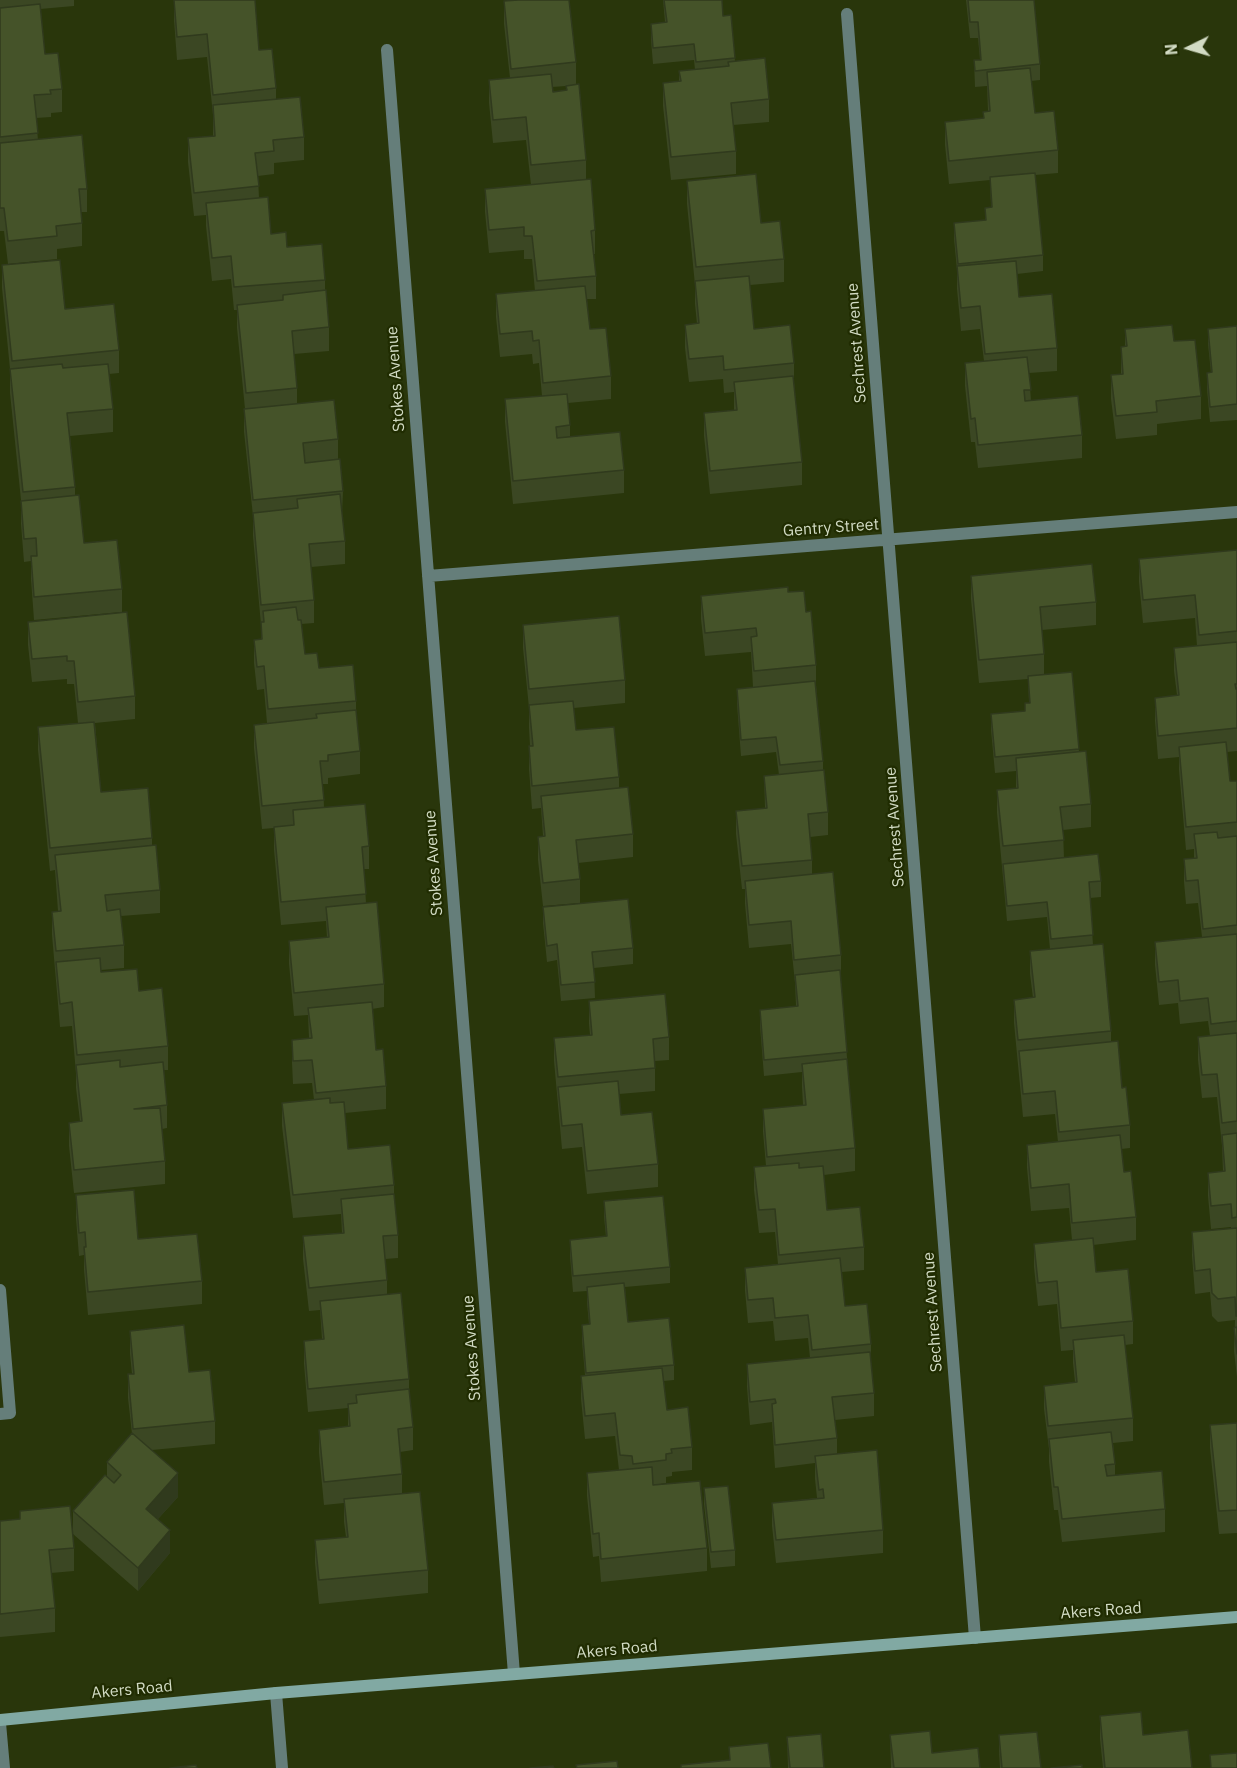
<!DOCTYPE html>
<style>
body{margin:0}
#map{position:relative;width:1237px;height:1768px;overflow:hidden;background:#29360b;font-family:"IBM Plex Sans",sans-serif}
canvas{display:block}
.north{position:absolute;left:1159px;top:18px;width:60px;height:60px;-webkit-text-stroke:4px #202c01;paint-order:stroke;rotate:265deg;font-size:16px;font-weight:700;line-height:24px;text-align:center;color:#d2dbc4}
.north::after{content:'';display:block;margin:auto;width:21px;height:27px;background:#d2dbc4;clip-path:polygon(50% 0,100% 100%,50% 72%,0 100%)}
</style>
<div id="map">
<canvas width="1237" height="1768"></canvas>
<div class="north">N</div>
</div>
<script>
const c = document.querySelector('canvas').getContext('2d');
c.lineJoin = 'round';
function poly(rows) {
  const path = new Path2D();
  for (const r of rows) {
    path.moveTo(r[0], r[1]);
    for (let i = 2; i < r.length; i += 2) path.lineTo(r[i], r[i + 1]);
  }
  return path;
}
function stroke(path, color, width, dash) {
  c.strokeStyle = color;
  c.lineWidth = width;
  c.lineCap = dash ? 'butt' : 'round';
  c.setLineDash(dash || []);
  c.stroke(path);
}
function paint(path, color) {
  c.fillStyle = color;
  c.fill(path, 'evenodd');
}
function label(font, color, halo, rows, align = 'center') {
  c.font = font + ' "IBM Plex Sans",sans-serif';
  c.lineWidth = 4.5;
  c.setLineDash([]);
  c.textBaseline = 'middle';
  c.strokeStyle = halo;
  c.fillStyle = color;
  for (const [text, x, y, turn = 0] of rows) {
    c.save();
    c.translate(x, y);
    c.rotate((+turn || 0) * Math.PI / 180);
    c.textAlign = isNaN(turn) ? turn : align;
    if (halo) c.strokeText(text, 0, 0);
    c.fillText(text, 0, 0);
    c.restore();
  }
}
stroke(poly([
 [0,1723,4,1768]
]), '#657e7a', 12);
stroke(poly([
 [847,14,975,1638],
 [387,50,514,1674],
 [428,576,1237,512],
 [0,1290,10,1413,0,1414],
 [276,1693,282,1768]
]), '#657e7a', 12);
stroke(poly([
 [0,1720,276,1693,1237,1617]
]), '#81a9a3', 12);
paint(poly([
 [0,0,74,0,74,6,40,9,45,54,62,89,62,112,51,113,51,117,36,118,38,140,87,189,87,212,81,212,82,223,82,246,57,249,57,259,8,264,4,231,0,231],
 [174,0,259,50,276,88,276,99,304,137,304,160,274,163,274,174,258,176,259,198,271,234,325,280,325,291,329,327,329,351,294,354,297,388,297,404,338,439,338,460,343,491,342,514,345,541,345,564,311,567,314,600,314,623,301,624,305,654,319,668,356,701,356,714,360,751,360,774,328,778,328,784,323,784,324,807,369,846,369,869,364,869,366,903,384,984,384,1007,372,1009,376,1050,386,1086,386,1109,345,1113,348,1149,394,1185,394,1198,398,1235,398,1258,385,1259,387,1280,387,1295,409,1379,409,1389,413,1427,413,1450,400,1452,402,1474,402,1493,428,1570,428,1593,319,1604,315,1563,315,1540,346,1537,344,1522,344,1503,324,1505,319,1453,319,1430,348,1427,348,1408,308,1412,304,1364,304,1341,322,1339,320,1310,309,1311,303,1259,303,1236,342,1233,341,1214,293,1218,282,1126,282,1103,314,1100,312,1083,293,1084,292,1063,292,1040,309,1038,308,1015,294,1016,289,964,289,941,327,938,326,921,281,925,274,850,274,828,262,829,254,748,254,725,267,723,264,689,257,690,254,663,254,640,261,640,261,625,253,536,253,516,244,432,244,409,245,409,237,328,237,310,234,310,231,279,212,281,206,226,206,215,194,216,188,162,188,138,213,136,213,115,207,57,177,60,174,20],
 [663,0,722,0,723,16,731,15,735,61,769,99,769,122,733,125,736,151,736,174,671,180,663,106,663,83,679,81,679,71,695,70,694,60,653,64,651,40,651,24,665,22],
 [966,0,1034,0,1040,64,1040,80,1031,81,1035,113,1058,150,1058,173,1035,175,1043,255,1043,271,1017,274,1019,297,1057,348,1057,371,1029,373,1031,401,1082,435,1082,458,978,468,975,442,971,442,965,386,965,363,984,361,980,329,961,331,957,289,957,270,954,239,954,223,985,220,985,208,991,207,990,180,949,184,945,145,945,122,983,118,983,112,988,111,987,86,975,87,974,60,980,60,978,38,970,38],
 [504,1,576,62,576,85,586,160,586,179,595,230,595,254,594,254,596,276,596,299,587,299,590,329,611,376,611,399,568,403,570,425,570,437,624,470,624,493,513,504,505,422,505,399,542,396,539,363,533,364,532,354,500,357,496,317,496,294,535,291,532,259,524,259,524,250,489,253,485,212,485,189,531,185,526,140,493,143,489,103,489,80,510,78,504,24],
 [566,86,566,90,553,92,552,87],
 [687,181,761,223,784,259,784,282,750,285,754,329,794,363,794,382,802,462,802,485,710,494,704,436,704,413,734,410,734,392,724,393,723,379,689,382,685,348,685,325,697,324,695,304,695,285,687,204],
 [2,265,65,309,119,350,119,373,109,374,113,409,113,432,70,436,75,487,75,495,84,543,122,589,122,612,34,620,31,579,31,561,24,562,21,524,21,500,10,393,10,369,2,288],
 [1237,326,1237,420,1210,422,1207,389,1207,373,1211,373,1208,344,1208,329],
 [1125,329,1174,341,1201,396,1201,419,1157,424,1157,435,1116,439,1111,399,1111,375,1121,375,1121,347,1125,346],
 [1237,550,1237,751,1227,752,1230,781,1237,781,1237,1377,1234,1351,1235,1320,1218,1322,1212,1316,1210,1292,1195,1294,1192,1256,1192,1232,1231,1229,1231,1227,1211,1229,1208,1196,1208,1173,1223,1172,1222,1146,1217,1097,1202,1098,1198,1060,1198,1037,1210,1036,1208,1021,1180,1024,1178,1003,1159,1005,1155,965,1155,942,1202,937,1198,903,1186,904,1184,882,1184,859,1194,858,1194,849,1186,850,1179,770,1179,757,1158,759,1155,721,1155,698,1177,695,1174,671,1174,648,1197,646,1195,618,1143,623,1139,582,1139,559],
 [971,576,1096,602,1096,625,1042,630,1044,654,1044,675,1072,672,1079,752,1091,804,1091,827,1063,830,1064,858,1101,881,1101,897,1090,898,1093,945,1111,1031,1111,1042,1122,1088,1130,1125,1130,1148,1121,1149,1124,1172,1136,1217,1136,1240,1093,1245,1096,1272,1133,1321,1133,1344,1125,1345,1133,1418,1133,1441,1113,1443,1115,1464,1115,1475,1165,1509,1165,1532,1062,1542,1058,1510,1054,1510,1049,1462,1049,1449,1044,1409,1044,1386,1075,1382,1073,1363,1073,1350,1061,1351,1057,1304,1038,1306,1034,1267,1034,1244,1072,1240,1069,1208,1031,1211,1027,1168,1027,1145,1058,1142,1055,1114,1023,1117,1014,1023,1014,1000,1033,998,1030,974,1030,951,1050,949,1047,917,1007,921,997,813,997,790,1016,788,1016,771,995,773,991,730,991,714,1025,711,1025,703,1029,703,1028,679,979,683,971,599],
 [788,592,806,612,816,665,816,685,823,761,823,770,828,812,828,835,810,837,812,860,812,874,841,955,841,978,840,978,855,1148,855,1171,824,1175,827,1210,864,1247,864,1270,842,1272,845,1306,871,1344,871,1362,874,1393,874,1416,835,1420,837,1438,837,1454,883,1530,883,1553,776,1563,772,1526,772,1503,817,1498,815,1479,815,1463,775,1468,772,1422,750,1425,747,1387,747,1364,810,1358,808,1338,775,1341,773,1321,748,1323,745,1291,745,1268,778,1264,775,1232,759,1233,754,1190,754,1167,766,1166,763,1132,763,1109,803,1105,802,1087,802,1072,764,1076,760,1026,760,1010,796,1006,795,983,791,944,749,948,745,904,745,889,742,889,736,834,736,811,765,808,764,776,779,775,776,752,741,756,737,704,737,689,753,687,751,652,705,656,701,619,701,596],
 [28,622,135,696,135,719,95,723,101,792,152,838,152,846,160,890,160,913,121,916,124,945,124,968,101,970,101,972,139,991,168,1046,168,1070,163,1070,167,1105,167,1128,162,1129,165,1161,165,1184,74,1193,69,1146,69,1123,80,1121,76,1088,76,1074,72,1026,60,1027,52,935,52,912,58,911,55,870,50,871,38,750,38,727,78,723,74,684,67,684,67,679,32,682,28,645],
 [523,625,625,680,625,703,574,708,576,730,619,777,619,788,633,834,633,857,578,863,580,879,580,903,543,906,538,860,538,837,543,836,541,808,532,809,529,769,529,746,530,746,529,728,529,708,523,648],
 [543,907,633,948,633,964,594,968,595,998,561,1001,557,960,547,962,543,923],
 [589,1001,669,1037,669,1060,655,1061,655,1091,619,1094,621,1115,658,1164,658,1187,587,1194,582,1147,562,1149,554,1061,554,1038,590,1035,589,1024],
 [76,1195,138,1239,202,1281,202,1304,88,1315,84,1270,84,1255,79,1256,76,1218],
 [604,1201,670,1267,670,1283,625,1287,628,1322,674,1365,674,1380,664,1381,667,1410,692,1447,692,1470,672,1472,672,1476,666,1477,666,1483,653,1485,707,1548,707,1571,601,1582,599,1556,593,1557,587,1496,587,1473,619,1470,615,1436,585,1439,581,1399,581,1376,585,1375,582,1341,582,1325,589,1324,587,1303,587,1291,573,1292,570,1256,570,1240,606,1237,604,1217],
 [130,1331,189,1372,215,1421,215,1444,152,1450,178,1497,158,1519,170,1553,138,1591,73,1534,73,1511,107,1477,107,1462,132,1434,128,1398,128,1374,132,1374,130,1354],
 [1237,1423,1237,1533,1219,1534,1210,1448,1210,1425],
 [704,1488,735,1550,735,1566,711,1568,704,1504],
 [20,1511,74,1548,74,1571,51,1573,55,1608,55,1632,0,1637,0,1521,20,1519],
 [1100,1716,1192,1768,1103,1768,1100,1739],
 [890,1735,932,1753,980,1768,891,1768],
 [999,1735,1041,1768,1000,1768,999,1751],
 [787,1737,824,1768,788,1768]
]), '#3b4723');
paint(poly([
 [178,1473,178,1497,146,1532,146,1509],
 [170,1530,170,1553,138,1591,138,1568]
]), '#303a1d');
const building = poly([
 [174,0,255,0,259,50,272,49,276,88,213,95,207,34,177,37,174,0],
 [518,0,569,0,576,62,511,69,504,1,518,0],
 [664,0,722,0,723,16,731,15,735,58,696,62,694,44,653,48,651,24,667,22,664,0],
 [968,0,1034,0,1040,64,975,71,974,60,981,60,978,22,970,22,968,0],
 [40,4,45,54,58,53,62,89,50,90,51,94,34,95,38,133,0,137,0,8,40,4],
 [765,58,769,99,731,103,736,151,671,157,663,83,681,81,679,71,729,66,728,62,765,58],
 [1030,68,1035,113,1054,111,1058,150,949,161,945,122,984,118,983,112,990,111,987,72,1030,68],
 [551,74,553,92,567,90,566,86,579,84,586,160,531,165,526,117,493,120,489,80,551,74],
 [300,97,304,137,273,140,274,151,255,153,259,186,194,193,188,138,215,136,213,105,300,97],
 [82,135,87,189,79,189,82,223,56,226,57,236,8,241,4,208,0,208,0,143,82,135],
 [1035,173,1043,255,958,264,954,223,986,220,985,208,992,207,990,177,1035,173],
 [756,174,761,223,780,221,784,259,696,267,687,181,756,174],
 [591,179,595,230,591,231,596,276,537,281,532,236,524,236,524,227,489,230,485,189,591,179],
 [268,197,271,234,286,232,287,247,322,244,325,280,234,287,231,256,212,258,206,203,268,197],
 [60,260,65,309,114,304,119,350,12,361,2,265,60,260],
 [1016,261,1019,297,1052,294,1057,348,985,354,980,306,961,308,957,266,1016,261],
 [749,276,754,329,790,325,794,363,724,370,723,356,689,359,685,325,699,323,695,281,749,276],
 [585,286,590,329,606,328,611,376,543,383,539,340,533,341,532,331,500,334,496,294,585,286],
 [326,290,329,327,292,331,297,388,246,393,237,305,283,300,283,295,326,290],
 [1172,325,1174,341,1195,340,1201,396,1156,401,1157,412,1116,416,1111,375,1123,374,1121,347,1127,346,1125,329,1172,325],
 [1237,326,1237,404,1210,407,1207,373,1212,372,1208,329,1237,326],
 [1027,357,1031,390,1024,390,1025,401,1078,396,1082,435,978,445,975,418,971,419,965,363,1027,357],
 [62,364,63,368,108,364,113,409,67,413,75,487,23,492,10,369,62,364],
 [793,376,802,462,710,471,704,413,737,410,734,382,793,376],
 [567,394,570,425,556,427,557,438,620,432,624,470,513,481,505,399,567,394],
 [334,400,338,439,303,443,305,463,340,459,343,491,253,500,244,409,334,400],
 [340,494,345,541,309,544,314,600,261,605,253,513,298,508,297,499,340,494],
 [79,495,84,543,117,540,122,589,34,597,31,556,37,556,36,538,24,539,21,501,79,495],
 [1237,550,1237,631,1199,635,1195,595,1143,600,1139,559,1237,550],
 [1092,564,1096,602,1040,607,1044,654,979,660,971,576,1092,564],
 [788,587,788,592,804,591,806,612,811,611,816,665,754,671,751,637,757,636,756,628,705,633,701,596,788,587],
 [296,607,298,620,301,620,305,654,317,653,319,668,353,665,356,701,268,709,264,666,257,667,254,640,262,639,261,622,264,622,263,611,296,607],
 [127,612,135,696,78,702,74,661,67,661,67,656,32,659,28,622,127,612],
 [619,616,625,680,529,689,523,625,619,616],
 [1237,642,1237,684,1235,684,1236,689,1237,688,1237,728,1158,736,1155,698,1179,695,1174,648,1237,642],
 [1072,672,1079,749,995,757,991,714,1025,711,1025,703,1030,703,1028,676,1072,672],
 [815,681,823,761,780,765,776,737,741,740,737,689,815,681],
 [573,701,576,730,614,727,619,777,532,786,529,746,533,746,529,705,573,701],
 [356,710,360,751,328,755,328,761,320,761,324,800,262,806,254,725,317,718,316,714,356,710],
 [94,722,101,792,148,788,152,838,50,848,38,727,94,722],
 [1226,742,1230,781,1237,781,1237,822,1186,827,1179,747,1226,742],
 [1086,751,1091,804,1060,807,1064,840,1003,846,997,790,1018,788,1016,758,1086,751],
 [824,770,828,812,808,814,812,860,742,866,736,811,767,808,764,776,824,770],
 [628,787,633,834,576,840,580,879,543,883,538,837,545,836,541,796,628,787],
 [365,804,369,846,362,847,366,894,281,902,274,827,294,825,293,810,365,804],
 [1217,832,1218,838,1237,836,1237,925,1203,929,1198,880,1186,881,1184,859,1197,858,1194,834,1217,832],
 [156,845,160,890,105,895,107,911,120,909,124,945,56,951,52,912,61,911,55,855,156,845],
 [1098,854,1101,881,1089,882,1093,935,1051,939,1047,902,1007,906,1003,864,1098,854],
 [833,872,841,955,794,960,791,921,749,925,745,881,833,872],
 [628,899,633,948,592,952,595,982,561,985,557,944,547,946,543,907,628,899],
 [377,902,384,984,294,993,289,941,329,937,326,907,377,902],
 [1237,934,1237,1021,1211,1024,1208,998,1180,1001,1178,980,1159,982,1155,942,1237,934],
 [1103,944,1111,1031,1018,1040,1014,1000,1035,997,1030,951,1103,944],
 [100,958,101,972,137,969,139,991,162,988,168,1046,77,1055,72,1002,60,1004,56,962,100,958],
 [840,970,847,1052,764,1060,760,1010,798,1006,795,975,840,970],
 [665,994,669,1037,653,1039,655,1068,558,1077,554,1038,592,1035,589,1001,665,994],
 [372,1002,376,1050,383,1049,386,1086,316,1093,312,1060,293,1061,292,1040,312,1038,308,1008,372,1002],
 [1237,1033,1237,1121,1222,1123,1217,1074,1202,1075,1198,1037,1237,1033],
 [1118,1041,1122,1088,1126,1087,1130,1125,1059,1132,1055,1091,1023,1094,1019,1051,1118,1041],
 [847,1059,855,1148,767,1157,763,1109,806,1105,802,1064,847,1059],
 [120,1060,120,1067,163,1062,167,1105,134,1109,160,1108,165,1161,74,1170,69,1123,82,1121,76,1065,120,1060],
 [618,1081,621,1115,652,1112,658,1164,587,1171,582,1124,562,1126,558,1087,618,1081],
 [330,1098,330,1103,344,1102,348,1149,390,1145,394,1185,293,1195,282,1103,330,1098],
 [1237,1133,1237,1217,1232,1218,1231,1204,1211,1206,1208,1173,1225,1171,1222,1135,1237,1133],
 [1120,1135,1124,1172,1131,1171,1136,1217,1072,1223,1069,1184,1031,1188,1027,1145,1120,1135],
 [799,1163,799,1168,823,1166,827,1210,860,1207,864,1247,779,1255,775,1209,759,1210,754,1167,799,1163],
 [134,1190,138,1239,197,1234,202,1281,88,1292,84,1247,86,1247,85,1232,79,1233,76,1195,134,1190],
 [394,1194,398,1235,383,1236,387,1280,309,1288,303,1236,344,1233,341,1199,394,1194],
 [663,1196,670,1267,573,1276,570,1240,607,1236,604,1201,663,1196],
 [1237,1228,1237,1316,1236,1316,1235,1297,1218,1299,1212,1293,1210,1269,1195,1271,1192,1232,1237,1228],
 [1093,1238,1096,1272,1128,1269,1133,1321,1061,1328,1057,1281,1038,1283,1034,1244,1093,1238],
 [840,1258,845,1306,867,1304,871,1344,812,1350,808,1315,775,1318,773,1298,748,1300,745,1268,840,1258],
 [624,1283,628,1322,669,1318,674,1365,586,1373,582,1325,590,1324,587,1287,624,1283],
 [401,1293,409,1379,308,1389,304,1341,324,1339,320,1301,401,1293],
 [184,1325,189,1372,210,1370,215,1421,133,1429,128,1374,134,1374,130,1331,184,1325],
 [1237,1327,1237,1354,1234,1328,1237,1327],
 [1124,1335,1133,1418,1048,1426,1044,1386,1077,1382,1073,1340,1124,1335],
 [870,1352,874,1393,832,1397,837,1438,775,1445,772,1404,776,1403,775,1399,750,1402,747,1364,870,1352],
 [662,1368,667,1410,688,1407,692,1447,671,1449,672,1453,666,1454,666,1460,633,1464,632,1456,620,1455,615,1413,585,1416,581,1376,662,1368],
 [409,1389,413,1427,398,1429,402,1474,324,1482,319,1430,350,1426,348,1404,357,1403,356,1395,409,1389],
 [1237,1423,1237,1510,1219,1511,1210,1425,1237,1423],
 [1111,1432,1115,1464,1105,1465,1107,1476,1162,1471,1165,1509,1062,1519,1058,1487,1054,1487,1049,1439,1111,1432],
 [132,1433,178,1473,146,1509,170,1530,138,1568,73,1511,105,1475,114,1483,121,1475,107,1462,132,1433],
 [877,1450,883,1530,776,1540,772,1503,824,1498,823,1489,819,1490,815,1456,877,1450],
 [652,1467,653,1485,700,1481,707,1548,601,1559,599,1533,593,1534,587,1473,652,1467],
 [728,1486,735,1550,711,1552,704,1488,728,1486],
 [420,1492,428,1570,319,1580,315,1540,348,1537,344,1499,420,1492],
 [70,1506,74,1548,49,1550,55,1608,0,1614,0,1521,20,1519,20,1511,70,1506],
 [1141,1712,1143,1735,1188,1730,1192,1768,1105,1768,1100,1716,1141,1712],
 [930,1731,932,1753,978,1748,980,1768,894,1768,890,1735,930,1731],
 [1037,1732,1041,1768,1002,1768,999,1735,1037,1732],
 [821,1734,824,1768,790,1768,787,1737,821,1734],
 [768,1743,771,1768,681,1768,681,1765,730,1760,729,1747,768,1743],
 [1237,1753,1237,1768,1211,1768,1210,1755,1237,1753],
 [617,1761,618,1768,577,1768,576,1765,617,1761],
 [196,1765,197,1768,170,1768,196,1765],
 [1082,1765,1082,1768,1051,1768,1082,1765],
 [553,1766,554,1768,530,1768,553,1766]
]);
paint(building, '#455329');
stroke(building, '#303a1d', 1.5);
label('16px', '#d2dbc4', '#202c01', [
 ["Sechrest Avenue",857,343,-94],
 ["Stokes Avenue",396,379,-94],
 ["Gentry Street",831,528,-4],
 ["Sechrest Avenue",895,827,-94],
 ["Stokes Avenue",434,863,-94],
 ["Sechrest Avenue",933,1312,-94],
 ["Stokes Avenue",472,1348,-94],
 ["Akers Road",1101,1611,-4],
 ["Akers Road",617,1650,-5],
 ["Akers Road",132,1690,-5]
]);
</script>
